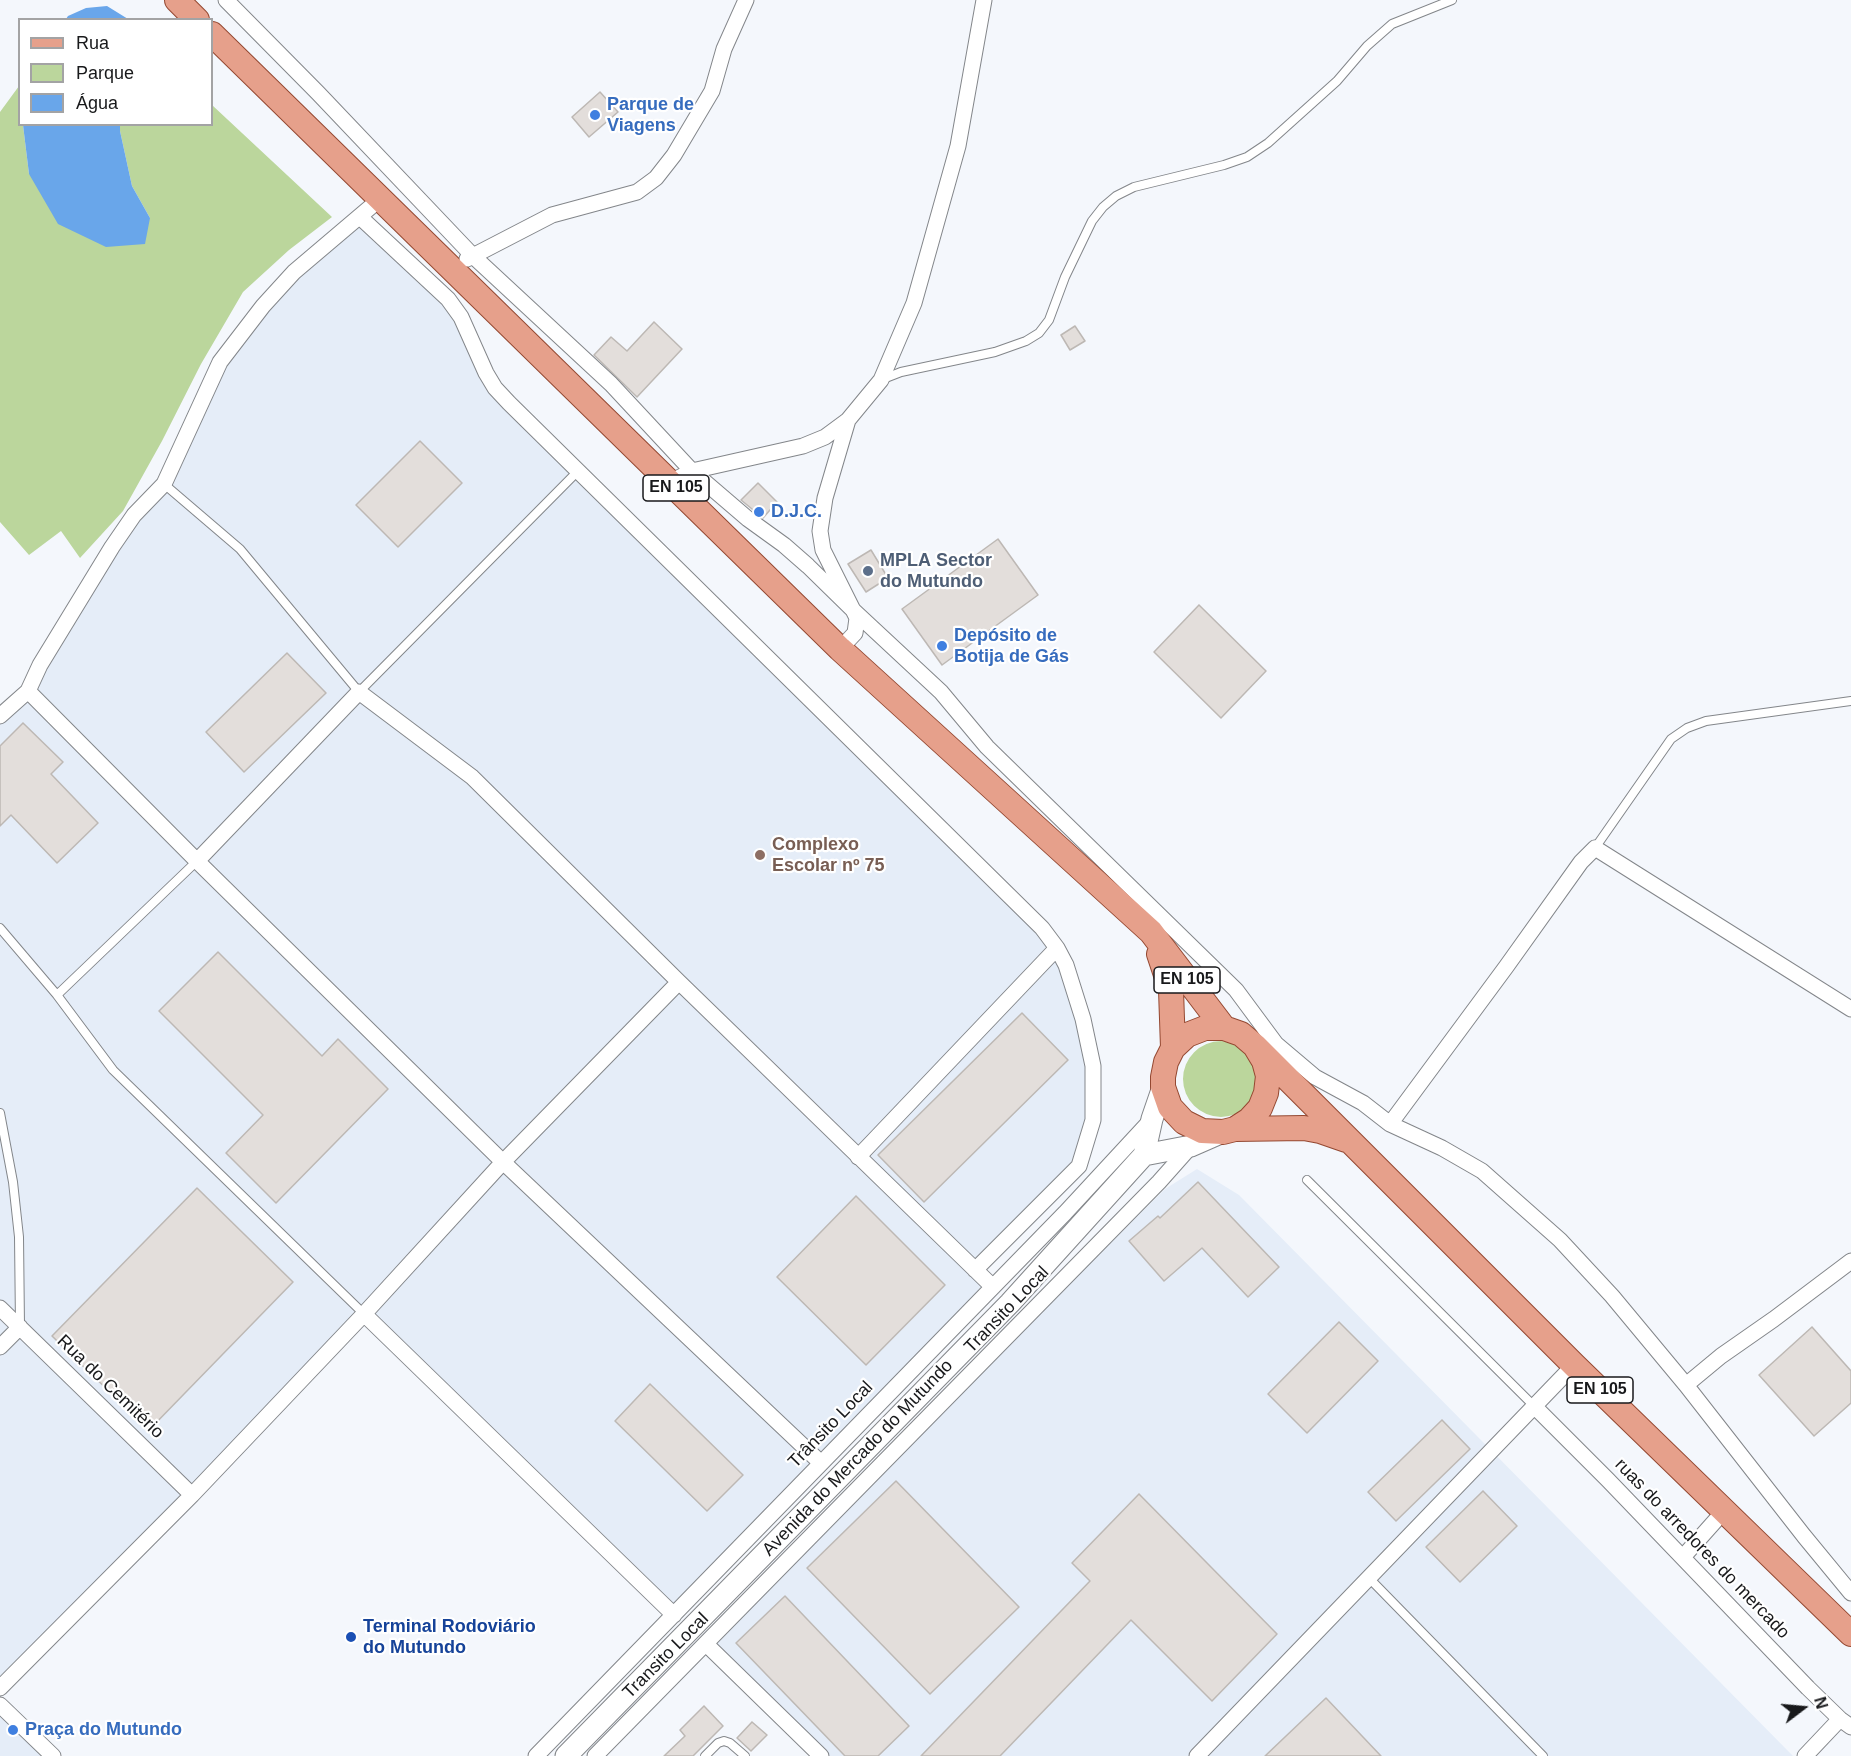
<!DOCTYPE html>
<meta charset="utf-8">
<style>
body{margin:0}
#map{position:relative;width:1851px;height:1756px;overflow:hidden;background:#f4f7fc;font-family:Helvetica,sans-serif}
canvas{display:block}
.legend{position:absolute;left:18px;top:18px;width:195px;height:108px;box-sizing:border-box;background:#fff;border:2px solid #a3a3a4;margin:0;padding:8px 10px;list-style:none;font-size:18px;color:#18191b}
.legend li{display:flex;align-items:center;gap:12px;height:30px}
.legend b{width:30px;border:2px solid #a3a3a4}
.north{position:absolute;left:1773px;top:1678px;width:60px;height:60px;-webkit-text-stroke:4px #fff;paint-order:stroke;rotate:74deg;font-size:16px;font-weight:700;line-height:24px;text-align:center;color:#18191b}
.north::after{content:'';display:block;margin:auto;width:21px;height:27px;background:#18191b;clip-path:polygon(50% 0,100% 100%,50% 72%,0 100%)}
</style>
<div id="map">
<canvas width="1851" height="1756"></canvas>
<ul class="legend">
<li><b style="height:8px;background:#e6a08b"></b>Rua</li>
<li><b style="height:16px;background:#bbd69c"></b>Parque</li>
<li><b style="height:16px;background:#69a6ea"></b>Água</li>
</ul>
<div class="north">N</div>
</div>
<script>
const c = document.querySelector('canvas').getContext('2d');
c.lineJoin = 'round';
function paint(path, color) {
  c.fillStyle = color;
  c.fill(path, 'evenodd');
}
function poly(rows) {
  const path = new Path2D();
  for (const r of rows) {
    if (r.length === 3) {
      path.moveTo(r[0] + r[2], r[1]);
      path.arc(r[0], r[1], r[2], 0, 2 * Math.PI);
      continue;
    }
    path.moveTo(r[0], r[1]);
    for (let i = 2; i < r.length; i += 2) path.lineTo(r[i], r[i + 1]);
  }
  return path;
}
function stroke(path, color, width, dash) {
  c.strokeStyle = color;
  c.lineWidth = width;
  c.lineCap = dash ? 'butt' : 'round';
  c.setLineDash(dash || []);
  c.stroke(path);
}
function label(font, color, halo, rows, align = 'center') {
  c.font = font + ' Helvetica,sans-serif';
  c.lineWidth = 4.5;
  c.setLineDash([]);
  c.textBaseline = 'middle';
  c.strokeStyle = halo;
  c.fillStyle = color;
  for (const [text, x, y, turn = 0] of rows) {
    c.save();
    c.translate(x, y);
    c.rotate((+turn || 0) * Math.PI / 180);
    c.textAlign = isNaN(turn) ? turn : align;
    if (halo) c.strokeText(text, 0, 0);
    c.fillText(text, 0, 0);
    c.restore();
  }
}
paint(poly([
 [360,217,448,299,486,373,1057,948,1093,1066,1079,1166,975,1270,993,1287,674,1615,364,1315,0,1688,0,716,40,665,164,484,220,362,263,306],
 [1197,1169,1239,1195,1793,1756,821,1756,706,1644,1165,1189],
 [0,1705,53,1756,0,1756]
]), '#e5edf8');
paint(poly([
 [19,86,20,124,23,125,29,174,150,218,132,186,120,131,120,125,212,124,212,105,332,217,289,250,243,292,201,364,162,441,123,511,80,558,61,531,29,555,0,522,0,112],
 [1221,1079,38]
]), '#bbd69c');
paint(poly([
 [107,6,128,19,66,19,68,16,86,8],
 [23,125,120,125,120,131,132,186,150,218,145,244,106,247,58,224,29,174]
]), '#69a6ea');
const building = poly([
 [600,92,618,112,589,137,572,117,600,92],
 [654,322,682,349,637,397,594,355,611,337,627,351,654,322],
 [1075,326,1085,341,1070,350,1061,335,1075,326],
 [420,441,462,483,398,547,356,505,420,441],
 [758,483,777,502,763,518,741,500,758,483],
 [998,539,1038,595,942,665,902,609,998,539],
 [871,550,888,578,866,592,848,564,871,550],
 [1199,605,1266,671,1221,718,1154,652,1199,605],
 [287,653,326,693,244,772,206,732,287,653],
 [23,723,63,762,51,774,98,823,57,863,11,815,0,826,0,746,23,723],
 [218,952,322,1056,338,1039,388,1089,276,1203,226,1153,263,1115,159,1011,218,952],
 [1022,1013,1068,1060,924,1202,878,1155,1022,1013],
 [1198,1182,1279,1267,1248,1297,1202,1248,1164,1281,1129,1241,1158,1216,1160,1218,1198,1182],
 [197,1188,293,1282,149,1430,52,1336,197,1188],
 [856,1196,945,1285,866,1365,777,1277,856,1196],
 [1339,1322,1378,1361,1307,1433,1268,1394,1339,1322],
 [1812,1327,1851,1371,1851,1403,1814,1436,1759,1375,1812,1327],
 [650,1384,743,1475,707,1511,615,1421,650,1384],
 [1442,1420,1470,1449,1396,1521,1368,1492,1442,1420],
 [896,1481,1019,1607,930,1694,807,1568,896,1481],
 [1483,1491,1517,1526,1460,1582,1426,1547,1483,1491],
 [1139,1494,1277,1634,1212,1701,1131,1620,1000,1756,921,1756,1090,1581,1072,1563,1139,1494],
 [785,1596,909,1726,878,1756,845,1756,736,1643,785,1596],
 [1326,1698,1381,1756,1265,1756,1326,1698],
 [704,1706,723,1726,693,1756,664,1756,685,1736,680,1730,704,1706],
 [752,1722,767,1735,751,1751,737,1738,752,1722]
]);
paint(building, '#e3dedb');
stroke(building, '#bdb8b4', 1.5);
const lane = poly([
 [883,379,901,372,995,352,1026,341,1039,333,1049,320,1065,277,1092,221,1103,207,1116,196,1134,187,1224,165,1247,157,1268,143,1337,81,1367,46,1392,24,1452,0],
 [164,484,240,549,359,692,577,472],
 [1595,848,1671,739,1687,728,1706,721,1851,701],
 [0,928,57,995,113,1070,364,1314],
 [57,995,197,861],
 [0,1113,13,1182,19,1237,20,1326],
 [1307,1180,1535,1407],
 [1369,1578,1543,1756],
 [705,1756,718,1743,724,1741,730,1743,745,1756]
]);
const street = poly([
 [226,0,318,93,473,256,611,384,692,471,748,519,784,545,808,566,854,611,941,692,987,747,1236,990,1276,1044,1315,1077,1363,1103,1390,1124,1442,1148,1482,1171,1560,1240,1612,1296,1686,1385,1804,1536,1851,1593],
 [360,217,448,299,461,317,486,373,495,388,509,403,1042,928,1057,948,1066,965,1083,1019,1093,1066,1093,1120,1079,1166,975,1270],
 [467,259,552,215,637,192,656,178,674,155,712,91,724,49,746,0],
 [670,482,692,471,803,446,825,437,848,420,881,380,914,303,958,146,984,0],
 [840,649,855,633,857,618,823,550,820,531,825,498,848,420],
 [28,691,197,861,503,1162,821,1463],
 [0,716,28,691,40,665,112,547,134,515,164,484,220,362,263,306,294,272,380,199],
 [197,861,359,692,472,777,679,982,993,1287],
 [1390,1124,1506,967,1581,862,1595,848,1851,1009],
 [858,1157,1057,948],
 [0,1308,192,1495],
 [364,1314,674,1615],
 [0,1347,20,1327],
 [1686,1385,1721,1356,1774,1319,1851,1261],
 [1535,1407,1608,1480,1808,1688,1840,1719,1851,1727],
 [1683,1557,1724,1511],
 [706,1644,821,1756],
 [0,1688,192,1495,364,1314,503,1162,679,982],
 [0,1705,53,1756],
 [536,1756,1065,1213,1152,1119],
 [595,1756,1159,1182,1191,1146],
 [1197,1756,1574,1365],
 [1805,1756,1840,1719]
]);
const secondary = poly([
 [1144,1155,1191,1146,1223,1132],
 [566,1756,1010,1303,1144,1155,1152,1119,1163,1087]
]);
const primary = poly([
 [177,0,197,20],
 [212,34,840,649,1151,932,1224,1028],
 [1159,954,1171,990,1173,1048],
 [1255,1046,1574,1365,1851,1634],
 [1235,1129,1249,1120,1260,1108,1266,1093,1268,1076,1264,1061,1255,1046,1241,1034,1224,1028,1205,1028,1187,1035,1173,1048,1166,1062,1163,1077,1163,1087,1170,1107,1184,1122,1202,1131,1223,1132,1235,1129,1304,1128,1320,1131,1346,1140]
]);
stroke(lane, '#83868a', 10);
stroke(street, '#83868a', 17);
stroke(secondary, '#83868a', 23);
stroke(primary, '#944831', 26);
stroke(lane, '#fff', 8);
stroke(street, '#fff', 15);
stroke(secondary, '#fff', 21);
stroke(primary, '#e6a08b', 24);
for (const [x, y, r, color] of [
 [595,115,6,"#3f7fe0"],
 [759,512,6,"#3f7fe0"],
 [868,571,6,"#5c6f8a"],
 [942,646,6,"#3f7fe0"],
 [760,855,6,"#8d6e63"],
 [351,1637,6,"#1a4fb4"],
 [13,1730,6,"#3f7fe0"]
]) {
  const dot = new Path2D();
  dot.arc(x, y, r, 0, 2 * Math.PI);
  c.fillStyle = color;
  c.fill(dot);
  stroke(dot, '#fff', 2);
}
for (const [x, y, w] of [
 [676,488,66],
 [1187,980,66],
 [1600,1390,66]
]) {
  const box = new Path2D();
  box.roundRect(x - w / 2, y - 13, w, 26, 4.5);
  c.fillStyle = '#fff';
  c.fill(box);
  stroke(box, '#18191b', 1.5);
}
label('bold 16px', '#18191b', null, [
 ["EN 105",676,488],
 ["EN 105",1187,980],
 ["EN 105",1600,1390]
]);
label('bold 18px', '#366cbe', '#fff', [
 ["Parque de",607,105],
 ["Viagens",607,126],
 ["D.J.C.",771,512],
 ["Depósito de",954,636],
 ["Botija de Gás",954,657],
 ["Praça do Mutundo",25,1730]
], 'left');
label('bold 18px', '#4e5e75', '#fff', [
 ["MPLA Sector",880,561],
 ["do Mutundo",880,582]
], 'left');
label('bold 18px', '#785e54', '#fff', [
 ["Complexo",772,845],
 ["Escolar nº 75",772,866]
], 'left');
label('18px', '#18191b', '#fff', [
 ["Transito Local",1007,1310,-46],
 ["Rua do Cemitério",110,1387,44],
 ["Trânsito Local",831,1425,-46],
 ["Avenida do Mercado do Mutundo",858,1458,-46],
 ["ruas do arredores do mercado",1702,1549,46],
 ["Transito Local",666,1656,-45]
]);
label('bold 18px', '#164399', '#fff', [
 ["Terminal Rodoviário",363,1627],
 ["do Mutundo",363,1648]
], 'left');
</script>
